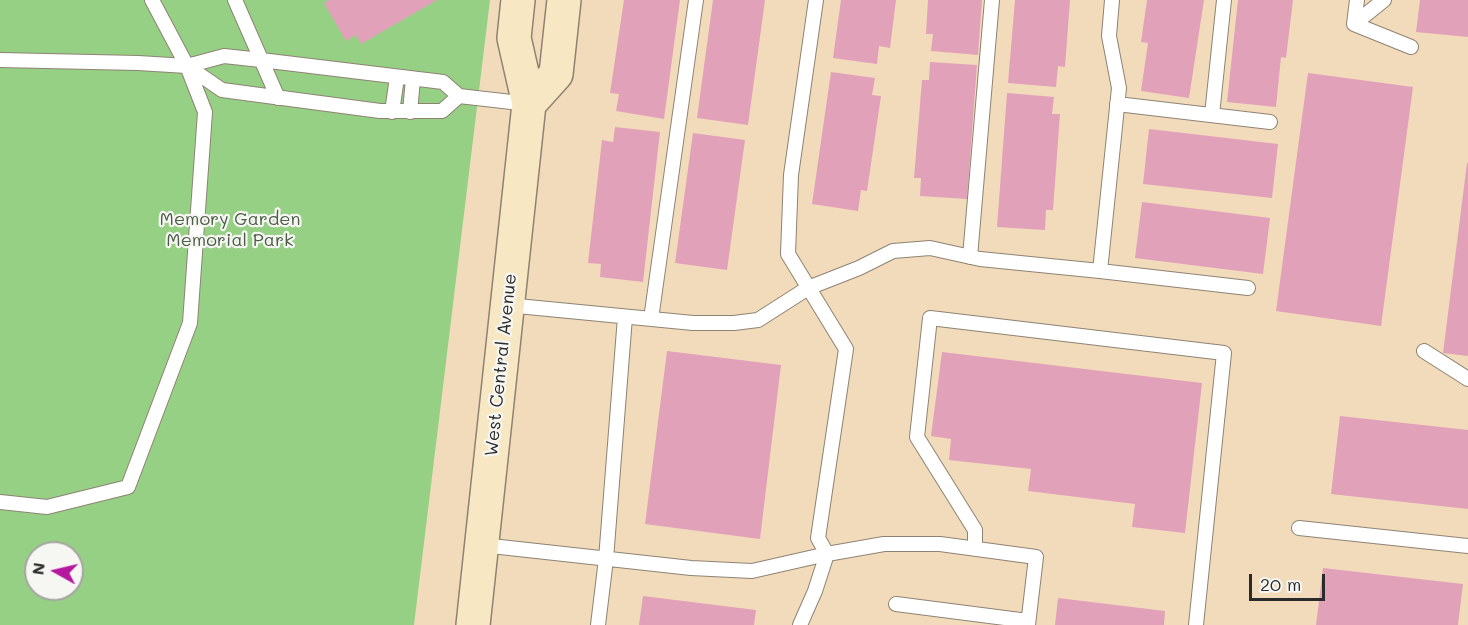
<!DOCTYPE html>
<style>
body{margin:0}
#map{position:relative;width:1468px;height:625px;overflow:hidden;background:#f2dbbb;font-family:Mali,sans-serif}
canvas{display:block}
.north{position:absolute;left:24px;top:541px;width:60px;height:60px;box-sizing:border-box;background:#f6f6f2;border:2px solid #a5a5a2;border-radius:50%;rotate:278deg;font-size:16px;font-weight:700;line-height:24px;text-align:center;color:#2b2b2b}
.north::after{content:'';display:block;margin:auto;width:21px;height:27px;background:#b5179e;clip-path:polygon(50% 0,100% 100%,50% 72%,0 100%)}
.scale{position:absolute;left:1249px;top:574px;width:76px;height:27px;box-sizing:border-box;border:3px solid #2b2b2b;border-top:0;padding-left:8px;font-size:18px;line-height:21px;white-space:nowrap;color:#2b2b2b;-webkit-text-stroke:4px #f6f6f2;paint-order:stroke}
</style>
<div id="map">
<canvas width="1468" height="625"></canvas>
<div class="north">N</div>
<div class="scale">20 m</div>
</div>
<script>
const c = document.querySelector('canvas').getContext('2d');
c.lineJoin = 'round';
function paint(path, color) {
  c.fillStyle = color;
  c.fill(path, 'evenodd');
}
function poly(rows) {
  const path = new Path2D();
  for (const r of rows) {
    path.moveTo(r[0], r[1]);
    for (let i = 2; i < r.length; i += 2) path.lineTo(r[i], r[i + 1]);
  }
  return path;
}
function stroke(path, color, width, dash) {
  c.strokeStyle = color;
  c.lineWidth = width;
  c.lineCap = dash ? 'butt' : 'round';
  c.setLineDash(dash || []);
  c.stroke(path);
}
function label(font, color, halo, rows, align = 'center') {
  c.font = font + ' Mali,sans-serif';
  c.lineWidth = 4.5;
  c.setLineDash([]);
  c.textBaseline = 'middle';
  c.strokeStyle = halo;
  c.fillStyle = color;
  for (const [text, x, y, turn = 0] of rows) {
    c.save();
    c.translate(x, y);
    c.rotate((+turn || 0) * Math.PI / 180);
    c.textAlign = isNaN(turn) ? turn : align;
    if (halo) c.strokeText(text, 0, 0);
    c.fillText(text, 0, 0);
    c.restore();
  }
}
paint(poly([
 [0,0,490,0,414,625,0,625],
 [36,553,72,553,72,589,36,589]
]), '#96d084');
paint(poly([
 [329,0,437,0,361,44,356,35,346,41,324,3],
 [624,0,680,0,664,119,616,111,619,94,610,93],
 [713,0,765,0,748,125,697,118],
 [841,0,896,0,890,48,879,46,877,64,833,58],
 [928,0,982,0,978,55,931,51,933,34,926,34],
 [1015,0,1070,0,1065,67,1058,66,1056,87,1008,83],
 [1147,0,1204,0,1189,98,1141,91,1148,43,1141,42],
 [1238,0,1293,0,1286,58,1281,57,1276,107,1227,102],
 [1420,0,1468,0,1468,37,1416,32],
 [930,62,977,65,967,199,920,196,921,178,914,178,922,80,929,80],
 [831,72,875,78,872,95,881,96,867,191,861,190,858,211,812,204],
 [1308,73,1413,87,1381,326,1276,311],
 [1007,93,1054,97,1052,114,1060,114,1053,210,1046,210,1045,230,997,227],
 [615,127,660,132,643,282,600,277,601,264,588,263,602,140,613,142],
 [1149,129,1278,144,1272,198,1143,184],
 [693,133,745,140,727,270,675,263],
 [1467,163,1468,163,1468,356,1443,353],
 [1142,202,1270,218,1263,274,1135,258],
 [667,351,781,365,760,539,645,524],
 [942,352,1202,383,1185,533,1132,527,1135,504,1028,491,1031,469,949,460,951,439,931,436],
 [1340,416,1468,430,1468,509,1331,494],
 [1323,568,1463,584,1458,625,1316,625],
 [643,596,756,610,754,625,639,625],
 [1058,598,1165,611,1164,625,1055,625]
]), '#e1a1b9');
const lane = poly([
 [235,0,278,98],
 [1354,24,1411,47],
 [1354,24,1384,0],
 [1354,24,1357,0],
 [0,60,138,63,187,66],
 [459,96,442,111,380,111,222,90,187,66,224,56,261,60,443,82,459,96,529,104],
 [1117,104,1270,122],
 [392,112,397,77],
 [410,112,413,79],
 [1212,115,1224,0],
 [970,257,992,0],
 [1100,271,1248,288],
 [507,305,693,323,734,323,758,320,808,288,859,268,893,251,930,248,980,259,1100,271,1119,88,1109,36,1112,0],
 [651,319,696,0],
 [1424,351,1468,379],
 [0,502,47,507,128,487,190,323,205,112,187,66,152,0],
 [1299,528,1468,546],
 [482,545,691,568,752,571,827,554,884,544,940,544,1036,557,1028,625],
 [975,549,975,530,917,437,930,318,1224,353,1196,625],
 [896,604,1028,621],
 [598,625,606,559,625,317],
 [800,625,815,591,827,554,818,538,846,349,788,254,791,175,816,0]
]);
const secondary = poly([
 [529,104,556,74,564,0],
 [473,625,529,104,514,38,518,0]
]);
stroke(lane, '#8e8373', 16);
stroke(secondary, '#8e8373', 36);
stroke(lane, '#fff', 14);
stroke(secondary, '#f7e8c3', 33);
label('18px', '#4b5d46', '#f6f6f2', [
 ["Memory Garden",230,219],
 ["Memorial Park",230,240]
]);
label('18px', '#2b2b2b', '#f6f6f2', [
 ["West Central Avenue",501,365,-84]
]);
</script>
